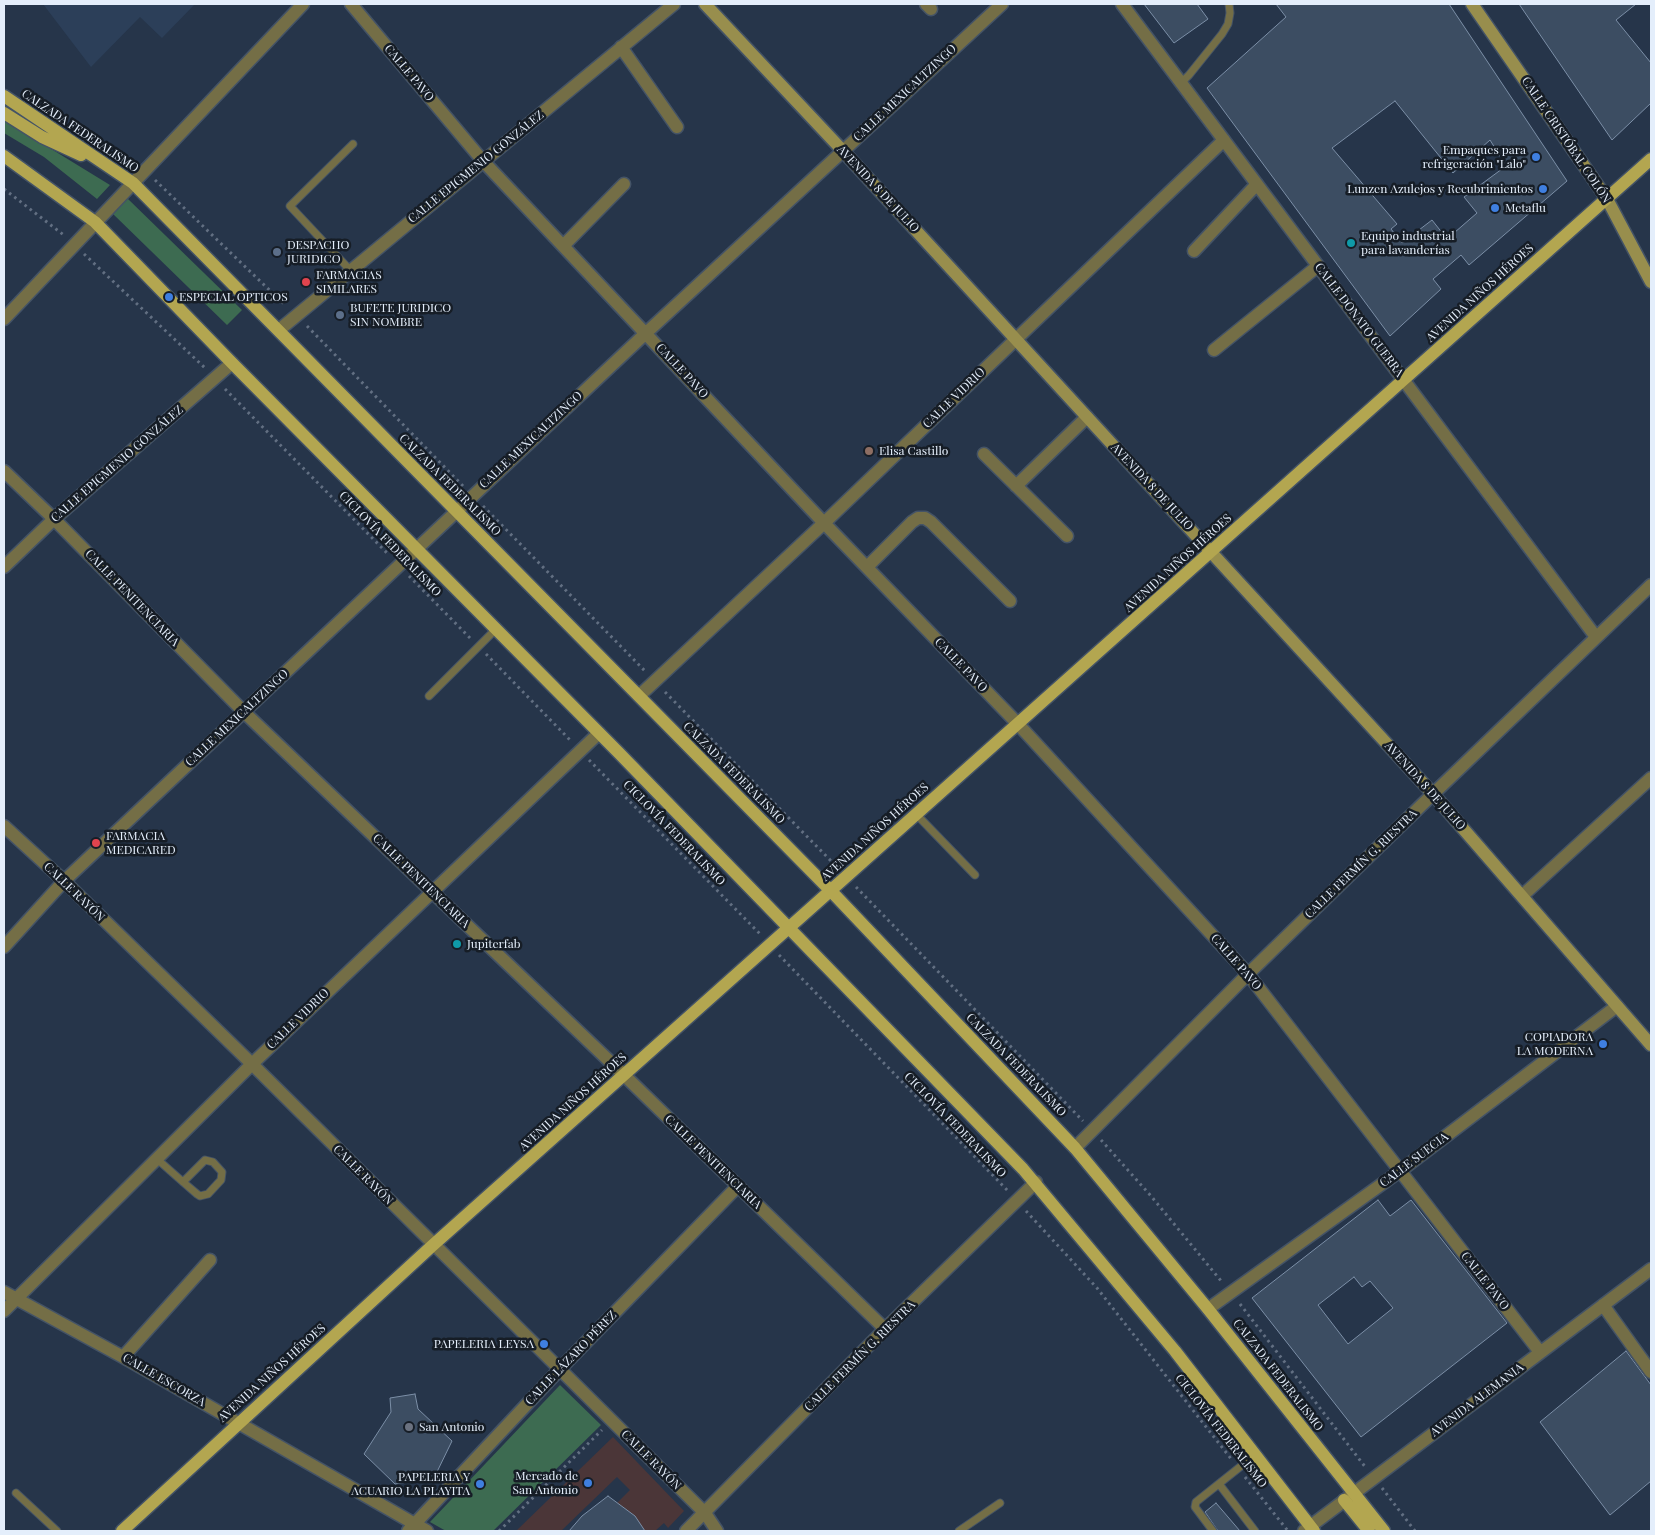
<!DOCTYPE html>
<meta charset="utf-8">
<style>
body{margin:0}
#map{position:relative;width:1655px;height:1535px;overflow:hidden;background:#26354a;font-family:"Playfair Display",serif}
canvas{display:block}
.frame{position:absolute;inset:0;border:5px solid #e4eefb;pointer-events:none}
</style>
<div id="map">
<canvas width="1655" height="1535"></canvas>
<div class="frame"></div>
</div>
<script>
const c = document.querySelector('canvas').getContext('2d');
c.lineJoin = 'round';
function paint(path, color) {
  c.fillStyle = color;
  c.fill(path, 'evenodd');
}
function poly(rows) {
  const path = new Path2D();
  for (const r of rows) {
    path.moveTo(r[0], r[1]);
    for (let i = 2; i < r.length; i += 2) path.lineTo(r[i], r[i + 1]);
  }
  return path;
}
function stroke(path, color, width, dash) {
  c.strokeStyle = color;
  c.lineWidth = width;
  c.lineCap = dash ? 'butt' : 'round';
  c.setLineDash(dash || []);
  c.stroke(path);
}
function label(font, color, halo, rows, align = 'center') {
  c.font = font + ' "Playfair Display",serif';
  c.lineWidth = 5;
  c.setLineDash([]);
  c.textBaseline = 'middle';
  c.strokeStyle = halo;
  c.fillStyle = color;
  for (const [text, x, y, turn = 0] of rows) {
    c.save();
    c.translate(x, y);
    c.rotate((+turn || 0) * Math.PI / 180);
    c.textAlign = isNaN(turn) ? turn : align;
    if (halo) c.strokeText(text, 0, 0);
    c.fillText(text, 0, 0);
    c.restore();
  }
}
paint(poly([
 [613,1437,684,1511,668,1528,664,1523,655,1531,637,1531,613,1507,630,1490,617,1477,561,1531,516,1531]
]), '#4b3638');
paint(poly([
 [43,4,195,4,162,38,140,17,91,67]
]), '#2c3f59');
paint(poly([
 [4,120,110,185,97,199,44,157,4,133],
 [127,198,242,310,227,325,112,213],
 [560,1385,601,1425,493,1531,446,1531,430,1522]
]), '#3d6b51');
const building = poly([
 [1144,4,1197,4,1208,19,1174,43,1144,4],
 [1276,4,1449,4,1567,181,1469,265,1461,255,1433,279,1441,289,1390,336,1207,88,1286,17,1276,4],
 [1395,101,1453,173,1490,140,1506,166,1464,197,1477,213,1447,239,1432,220,1402,243,1391,229,1397,224,1332,148,1395,101],
 [1519,4,1636,4,1616,20,1651,63,1651,103,1612,140,1519,4],
 [1378,1200,1390,1216,1411,1200,1507,1323,1361,1437,1252,1298,1378,1200],
 [1354,1277,1362,1287,1370,1281,1393,1308,1348,1344,1318,1305,1354,1277],
 [1626,1351,1651,1385,1651,1481,1610,1515,1540,1422,1626,1351],
 [415,1394,418,1409,452,1441,434,1478,395,1484,364,1454,391,1412,390,1398,415,1394],
 [608,1496,635,1516,645,1531,569,1531,582,1516,608,1496],
 [1216,1503,1240,1531,1218,1531,1205,1512,1216,1503]
]);
paint(building, '#3c4d62');
stroke(building, '#7c8fa7', 1);
const lane = poly([
 [1181,83,1189,75,1222,34,1228,24,1230,13,1229,4],
 [350,270,290,206,353,144],
 [429,696,496,629],
 [916,814,975,875],
 [157,1159,183,1182,197,1194,200,1196,208,1194,221,1180,222,1172,213,1162,205,1160,183,1182],
 [1219,1484,1255,1531],
 [16,1493,57,1531],
 [959,1531,1000,1503],
 [1213,1531,1195,1507,1196,1502,1255,1455]
]);
const street = poly([
 [351,4,483,161,824,523,1018,724,1248,974,1540,1352],
 [926,4,931,9],
 [1122,4,1596,637],
 [621,47,677,127],
 [563,246,624,184],
 [1194,251,1257,184],
 [4,319,303,4],
 [279,330,674,4],
 [1214,350,1318,266],
 [984,454,1067,536],
 [4,471,54,519,244,712,624,1075,885,1329],
 [1016,486,1087,417],
 [4,567,54,519,232,363],
 [867,567,912,522,918,518,925,518,931,522,1010,601],
 [639,696,824,523,1224,140],
 [4,826,64,881,252,1064,705,1513,717,1531],
 [1522,896,1651,778],
 [4,947,64,881,646,333,1002,4],
 [1075,1148,1248,974,1433,794,1651,585],
 [4,1292,123,1357,427,1531],
 [1603,1305,1651,1372],
 [1208,1309,1400,1171,1617,1006],
 [4,1311,252,1064,599,733],
 [123,1357,210,1260],
 [408,1531,560,1369,737,1187],
 [686,1531,885,1329,1036,1182],
 [1304,1531,1651,1269]
]);
const secondary = poly([
 [705,4,843,151,1433,794,1651,1045],
 [1472,4,1607,199,1651,282]
]);
const primary = poly([
 [4,96,133,183,831,891,1075,1148,1208,1309,1384,1531],
 [4,113,42,137,81,155],
 [4,156,95,222,232,363,618,752,1023,1169,1175,1351,1314,1531],
 [1344,1500,1369,1531],
 [122,1531,433,1245,1651,159]
]);
stroke(lane, '#445366', 9);
stroke(street, '#445366', 15);
stroke(secondary, '#445366', 15);
stroke(primary, '#445366', 15);
stroke(poly([
 [155,180,286,306],
 [4,189,65,236],
 [84,254,205,368],
 [307,326,463,486],
 [225,389,389,555],
 [483,506,645,671],
 [409,576,471,639],
 [486,654,571,741],
 [665,692,836,866],
 [589,760,760,934],
 [856,887,1083,1121],
 [779,955,1008,1191],
 [1101,1140,1151,1196,1222,1282],
 [1026,1211,1097,1288,1232,1460],
 [1240,1304,1366,1468],
 [1245,1477,1288,1531],
 [1382,1488,1415,1531],
 [499,1531,602,1430]
]), '#626f82', 3, [2.5, 4]);
stroke(lane, '#746e46', 7);
stroke(street, '#746e46', 12);
stroke(secondary, '#988e4d', 12);
stroke(primary, '#b3a650', 12);
for (const [x, y, r, color] of [
 [1536,157,5,"#3f7fe0"],
 [1543,189,5,"#3f7fe0"],
 [1495,208,5,"#3f7fe0"],
 [1351,243,5,"#0f9aa8"],
 [277,252,5,"#5c6f8a"],
 [306,282,5,"#e0444e"],
 [169,297,5,"#3f7fe0"],
 [340,315,5,"#5c6f8a"],
 [869,451,5,"#8d6e63"],
 [96,843,5,"#e0444e"],
 [457,944,5,"#0f9aa8"],
 [1603,1044,5,"#3f7fe0"],
 [544,1344,5,"#3f7fe0"],
 [409,1427,5,"#6b7280"],
 [588,1483,5,"#3f7fe0"],
 [480,1484,5,"#3f7fe0"]
]) {
  const dot = new Path2D();
  dot.arc(x, y, r, 0, 2 * Math.PI);
  c.fillStyle = color;
  c.fill(dot);
  stroke(dot, '#161d26', 2);
}
label('12px', '#e4eefb', '#161d26', [
 ["CALLE PAVO",409,73,50],
 ["CALLE MEXICALTZINGO",905,93,-43],
 ["CALZADA FEDERALISMO",80,131,34],
 ["CALLE CRISTÓBAL COLÓN",1566,140,56],
 ["CALLE EPIGMENIO GONZÁLEZ",476,167,-39],
 ["AVENIDA 8 DE JULIO",878,189,47],
 ["AVENIDA NIÑOS HÉROES",1480,293,-42],
 ["CALLE DONATO GUERRA",1359,320,53],
 ["CALLE PAVO",682,371,47],
 ["CALLE VIDRIO",954,398,-44],
 ["CALLE MEXICALTZINGO",531,440,-43],
 ["CALLE EPIGMENIO GONZÁLEZ",117,464,-41],
 ["CALZADA FEDERALISMO",450,485,45],
 ["AVENIDA 8 DE JULIO",1152,487,47],
 ["CICLOVÍA FEDERALISMO",390,544,46],
 ["AVENIDA NIÑOS HÉROES",1178,563,-42],
 ["CALLE PENITENCIARIA",132,598,46],
 ["CALLE PAVO",961,665,46],
 ["CALLE MEXICALTZINGO",237,718,-43],
 ["CALZADA FEDERALISMO",734,773,45],
 ["AVENIDA 8 DE JULIO",1425,786,48],
 ["AVENIDA NIÑOS HÉROES",875,832,-42],
 ["CICLOVÍA FEDERALISMO",674,833,46],
 ["CALLE FERMÍN G. RIESTRA",1361,864,-44],
 ["CALLE PENITENCIARIA",421,881,44],
 ["CALLE RAYÓN",74,892,44],
 ["CALLE PAVO",1236,962,49],
 ["CALLE VIDRIO",298,1019,-44],
 ["CALZADA FEDERALISMO",1016,1065,46],
 ["AVENIDA NIÑOS HÉROES",573,1102,-42],
 ["CICLOVÍA FEDERALISMO",955,1125,46],
 ["CALLE SUECIA",1414,1160,-37],
 ["CALLE PENITENCIARIA",713,1162,44],
 ["CALLE RAYÓN",363,1175,45],
 ["CALLE PAVO",1485,1281,52],
 ["CALLE FERMÍN G. RIESTRA",860,1356,-45],
 ["CALLE LÁZARO PÉREZ",571,1358,-46],
 ["AVENIDA NIÑOS HÉROES",272,1373,-42],
 ["CALZADA FEDERALISMO",1278,1375,52],
 ["CALLE ESCORZA",164,1380,30],
 ["AVENIDA ALEMANIA",1477,1400,-37],
 ["CICLOVÍA FEDERALISMO",1221,1431,52],
 ["CALLE RAYÓN",651,1460,45]
]);
label('12px', '#e4eefb', '#161d26', [
 ["Empaques para",1526,150,"right"],
 ["refrigeración \"Lalo\"",1526,164,"right"],
 ["Lunzen Azulejos y Recubrimientos",1533,189,"right"],
 ["Metaflu",1505,208],
 ["Equipo industrial",1361,236],
 ["para lavanderías",1361,250],
 ["DESPACHO",287,245],
 ["JURIDICO",287,259],
 ["FARMACIAS",316,275],
 ["SIMILARES",316,289],
 ["ESPECIAL OPTICOS",179,297],
 ["BUFETE JURIDICO",350,308],
 ["SIN NOMBRE",350,322],
 ["Elisa Castillo",879,451],
 ["FARMACIA",106,836],
 ["MEDICARED",106,850],
 ["Jupiterfab",467,944],
 ["COPIADORA",1593,1037,"right"],
 ["LA MODERNA",1593,1051,"right"],
 ["PAPELERIA LEYSA",534,1344,"right"],
 ["San Antonio",419,1427],
 ["Mercado de",578,1476,"right"],
 ["San Antonio",578,1490,"right"],
 ["PAPELERIA Y",470,1477,"right"],
 ["ACUARIO LA PLAYITA",470,1491,"right"]
], 'left');
</script>
